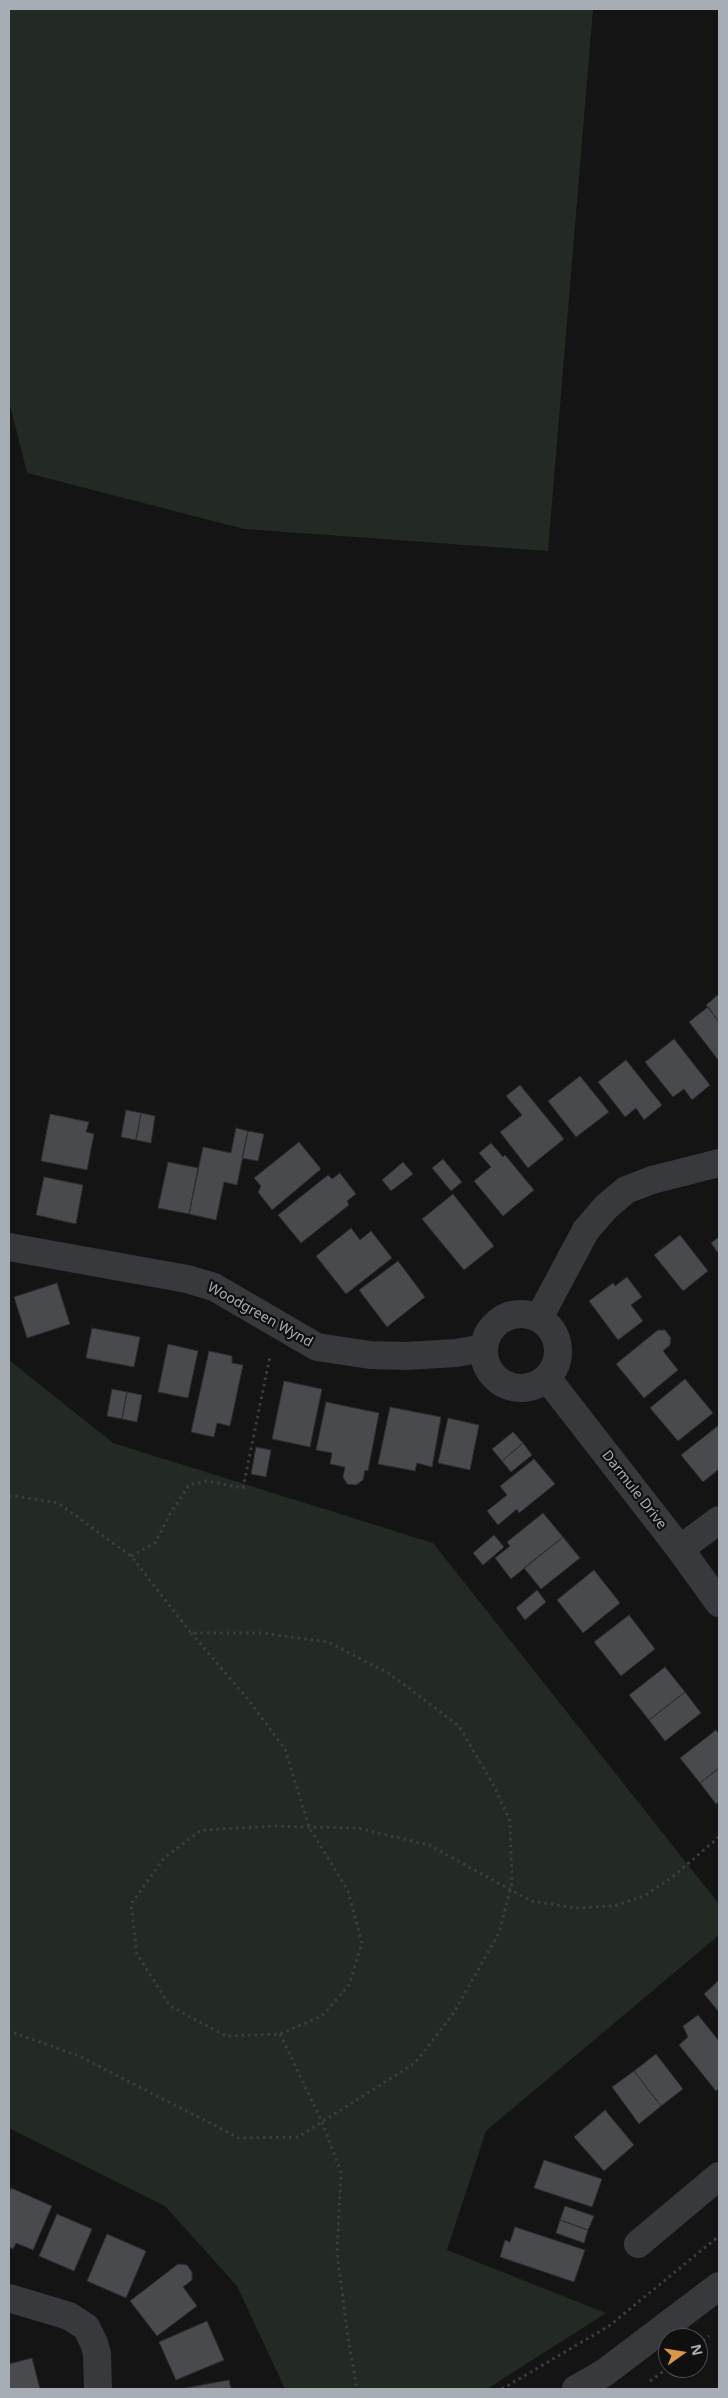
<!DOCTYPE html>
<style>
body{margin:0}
#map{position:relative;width:728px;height:2398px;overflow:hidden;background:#141415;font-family:"Noto Sans",sans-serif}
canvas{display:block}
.frame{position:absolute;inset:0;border:10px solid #a7adb4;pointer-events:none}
.north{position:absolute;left:658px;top:2328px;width:50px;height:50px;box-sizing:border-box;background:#0f0f10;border:1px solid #4c4e52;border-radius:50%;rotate:77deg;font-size:14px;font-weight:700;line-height:20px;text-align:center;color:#a7adb4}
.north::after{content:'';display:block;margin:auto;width:18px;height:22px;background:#da9647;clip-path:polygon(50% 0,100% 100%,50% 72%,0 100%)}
</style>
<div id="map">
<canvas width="728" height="2398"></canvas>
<div class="frame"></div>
<div class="north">N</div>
</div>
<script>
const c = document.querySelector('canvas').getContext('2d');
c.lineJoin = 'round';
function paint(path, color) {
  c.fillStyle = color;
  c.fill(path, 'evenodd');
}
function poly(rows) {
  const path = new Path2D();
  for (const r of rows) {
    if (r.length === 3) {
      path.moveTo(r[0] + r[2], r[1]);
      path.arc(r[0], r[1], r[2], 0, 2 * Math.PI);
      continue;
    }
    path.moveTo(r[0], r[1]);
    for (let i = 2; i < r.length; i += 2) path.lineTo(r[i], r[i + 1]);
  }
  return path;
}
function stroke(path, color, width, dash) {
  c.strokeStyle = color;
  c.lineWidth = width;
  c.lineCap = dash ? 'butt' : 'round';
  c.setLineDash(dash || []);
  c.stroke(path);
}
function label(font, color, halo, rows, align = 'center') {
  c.font = font + ' "Noto Sans",sans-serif';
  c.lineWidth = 4.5;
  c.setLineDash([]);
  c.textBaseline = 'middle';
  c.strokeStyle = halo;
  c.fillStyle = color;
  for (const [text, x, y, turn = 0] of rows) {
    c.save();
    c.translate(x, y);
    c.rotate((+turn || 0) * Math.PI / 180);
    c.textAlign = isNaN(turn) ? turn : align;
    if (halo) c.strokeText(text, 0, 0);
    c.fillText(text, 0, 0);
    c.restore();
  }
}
paint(poly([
 [9,9,593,9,548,551,244,529,27,473,9,401],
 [9,1360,113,1443,433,1543,719,1904,719,1935,486,2131,447,2250,606,2313,487,2389,285,2389,237,2286,165,2206,9,2128]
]), '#232923');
const building = poly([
 [719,994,719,1022,706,1005,719,994],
 [708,1007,719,1022,719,1061,689,1022,708,1007],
 [674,1039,710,1085,692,1100,684,1089,673,1097,645,1062,674,1039],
 [626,1060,662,1105,644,1120,636,1108,625,1117,598,1082,626,1060],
 [580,1076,609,1112,576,1137,548,1101,580,1076],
 [520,1085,564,1139,528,1168,500,1132,522,1115,506,1096,520,1085],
 [126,1110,141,1113,136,1140,121,1137,126,1110],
 [141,1113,155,1116,151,1143,136,1140,141,1113],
 [50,1114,89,1122,86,1132,94,1134,87,1170,41,1161,50,1114],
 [236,1128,248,1131,237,1185,224,1182,216,1220,189,1214,203,1147,231,1153,236,1128],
 [248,1131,264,1134,258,1161,242,1158,248,1131],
 [299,1142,321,1169,272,1210,258,1192,261,1186,254,1178,299,1142],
 [491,1143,503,1157,505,1155,534,1190,503,1216,474,1181,491,1167,479,1153,491,1143],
 [443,1159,462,1182,451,1191,432,1168,443,1159],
 [168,1162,198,1168,189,1214,158,1208,168,1162],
 [403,1162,413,1174,391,1191,382,1180,403,1162],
 [340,1173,356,1194,347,1201,349,1205,301,1243,278,1215,328,1175,332,1179,340,1173],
 [44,1177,83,1185,76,1224,36,1215,44,1177],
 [453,1194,494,1246,464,1270,422,1219,453,1194],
 [351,1228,360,1240,371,1231,392,1258,346,1294,316,1256,351,1228],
 [680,1235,708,1271,683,1291,654,1255,680,1235],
 [719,1237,719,1254,711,1243,719,1237],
 [398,1261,425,1297,387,1327,359,1290,398,1261],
 [627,1277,642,1297,631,1305,643,1321,618,1340,589,1301,613,1283,615,1286,627,1277],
 [57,1283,70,1324,27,1338,14,1297,57,1283],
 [92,1328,140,1337,134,1367,86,1358,92,1328],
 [658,1330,665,1330,671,1338,670,1345,663,1351,678,1370,644,1398,616,1364,658,1330],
 [168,1344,198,1351,188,1398,158,1392,168,1344],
 [209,1351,232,1356,232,1363,243,1365,230,1426,217,1423,214,1437,191,1432,209,1351],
 [685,1379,713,1413,678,1441,650,1408,685,1379],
 [284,1381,322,1389,310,1447,272,1439,284,1381],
 [112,1389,127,1392,122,1419,107,1416,112,1389],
 [127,1392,142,1395,137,1422,122,1419,127,1392],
 [326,1402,379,1413,368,1471,365,1470,363,1480,356,1485,347,1484,343,1477,345,1467,330,1464,332,1453,316,1450,326,1402],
 [390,1407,441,1417,432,1467,417,1463,415,1471,378,1464,390,1407],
 [448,1418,479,1425,470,1470,438,1463,448,1418],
 [719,1425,719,1469,703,1482,681,1455,719,1425],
 [513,1432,523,1443,502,1461,492,1449,513,1432],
 [523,1443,532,1455,511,1472,502,1461,523,1443],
 [256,1447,271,1450,266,1477,251,1474,256,1447],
 [534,1459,555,1484,519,1513,517,1509,498,1525,487,1511,507,1495,500,1486,534,1459],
 [543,1513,563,1537,511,1579,495,1558,510,1546,507,1542,543,1513],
 [494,1535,504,1547,483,1565,473,1553,494,1535],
 [563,1537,580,1558,541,1589,524,1568,563,1537],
 [594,1570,620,1603,583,1633,557,1600,594,1570],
 [537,1590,546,1602,525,1620,516,1608,537,1590],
 [629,1615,655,1649,621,1676,594,1642,629,1615],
 [665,1667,685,1692,649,1720,629,1695,665,1667],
 [685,1692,701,1713,665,1741,649,1720,685,1692],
 [716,1730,719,1734,719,1768,700,1783,680,1758,716,1730],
 [719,1768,719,1802,716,1804,700,1783,719,1768],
 [718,1981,719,1983,719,2012,704,1994,718,1981],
 [698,2015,719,2041,719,2088,716,2091,679,2045,688,2037,683,2026,698,2015],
 [656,2054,683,2089,661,2106,634,2071,656,2054],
 [634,2071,661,2106,639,2124,612,2087,634,2071],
 [605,2110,634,2145,604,2171,574,2137,605,2110],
 [544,2160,602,2179,592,2207,534,2188,544,2160],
 [11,2188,52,2206,33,2250,16,2243,13,2249,9,2247,9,2193,11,2188],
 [565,2206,594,2216,588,2230,560,2220,565,2206],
 [57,2214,92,2229,74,2271,39,2256,57,2214],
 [560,2220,588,2230,584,2243,556,2233,560,2220],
 [515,2227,585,2250,574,2282,500,2257,505,2240,510,2242,515,2227],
 [107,2234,146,2251,126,2298,87,2281,107,2234],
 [178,2264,187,2265,192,2272,192,2280,183,2287,197,2306,157,2336,130,2301,178,2264],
 [207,2321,224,2360,176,2380,159,2342,207,2321],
 [32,2358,40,2389,9,2389,9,2364,32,2358],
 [229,2380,231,2389,180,2389,229,2380]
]);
paint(building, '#484a4d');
stroke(building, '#2e2e31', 1);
stroke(poly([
 [9,1497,15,1496,58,1503,131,1556,191,1633,263,1633,328,1642,390,1674,459,1726,494,1786,510,1821,512,1883,499,1933,453,2014,415,2063,298,2137,239,2138,79,2056,9,2031],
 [131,1556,155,1543,170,1514,189,1485,207,1481,243,1488,270,1356],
 [191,1633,247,1698,285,1749,309,1827,348,1891,362,1943,349,1985,322,2016,280,2034,226,2036,170,2006,137,1954,131,1904,164,1858,201,1830,275,1826,309,1827,358,1828,429,1845,531,1901,576,1908,614,1906,644,1896,671,1878,719,1837],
 [280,2034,322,2122,341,2172,337,2252,348,2338,357,2389],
 [698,2345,709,2336],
 [650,2381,668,2368],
 [502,2389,609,2326,719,2236]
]), '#3b3d41', 3, [2.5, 4]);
stroke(poly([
 [9,1247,187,1279,214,1287,317,1347,370,1355,406,1356,456,1353,484,1348],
 [521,1351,37],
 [539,1318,586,1230,606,1207,626,1190,652,1180,719,1163],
 [547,1378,680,1549,719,1603],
 [680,1549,719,1520],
 [638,2244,719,2176],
 [9,2298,69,2316,86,2327,94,2343,97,2354,98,2389],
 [576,2389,604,2373,719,2286]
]), '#37393c', 28);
label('14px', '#a7adb4', '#0f0f10', [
 ["Woodgreen Wynd",260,1315,29],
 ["Darmule Drive",634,1490,52]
]);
</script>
